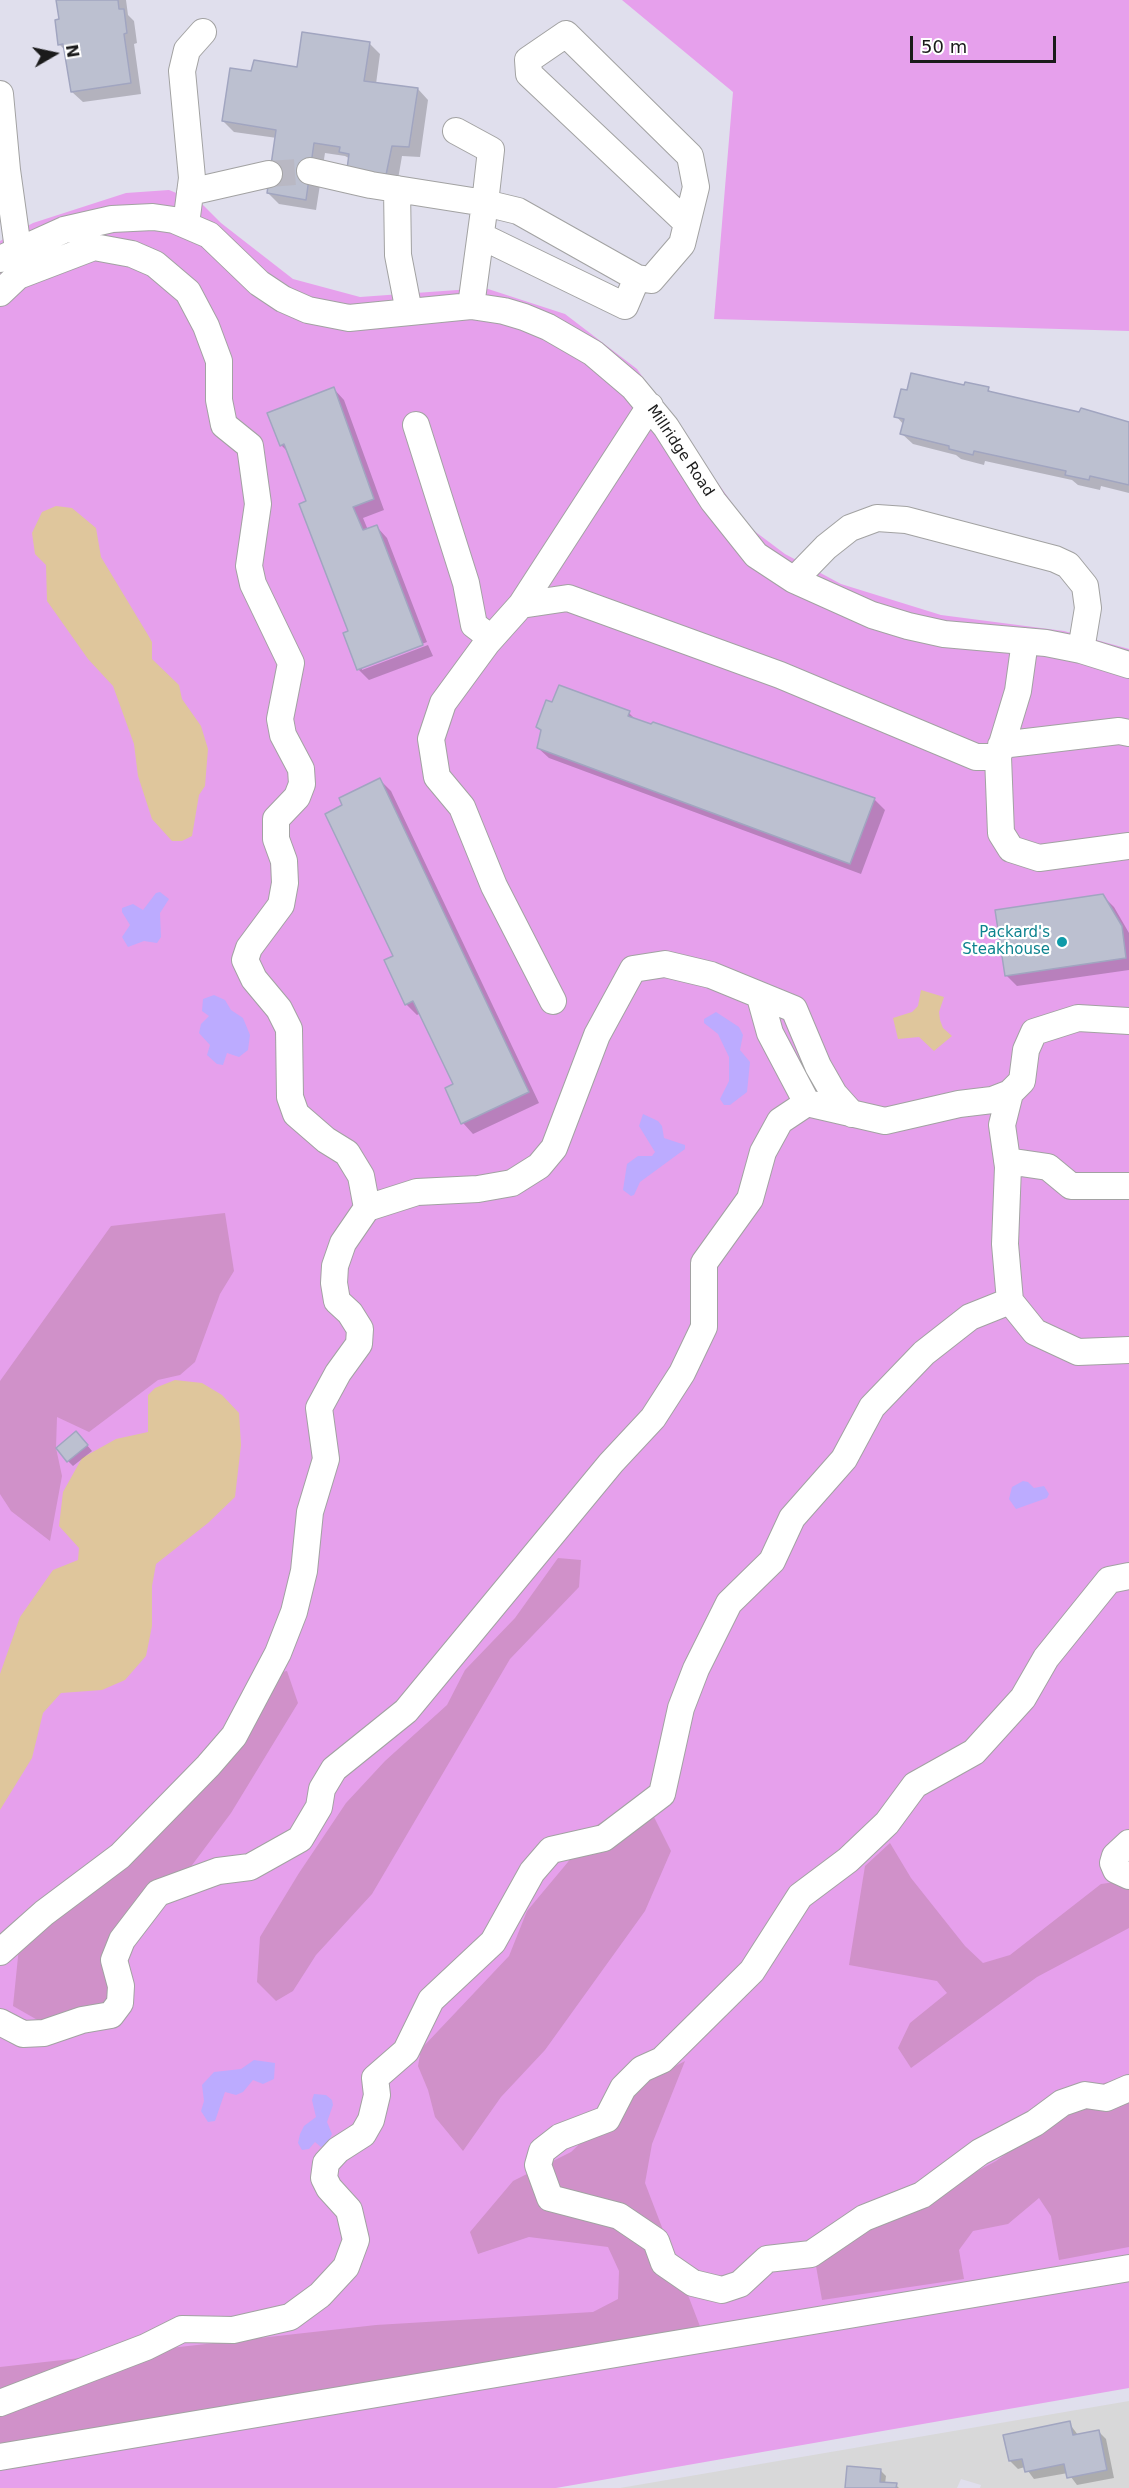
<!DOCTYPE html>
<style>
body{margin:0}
#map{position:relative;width:1129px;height:2488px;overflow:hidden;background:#e0dfed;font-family:"DejaVu Sans",sans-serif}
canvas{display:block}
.north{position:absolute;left:24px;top:24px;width:60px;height:60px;-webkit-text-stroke:4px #fff;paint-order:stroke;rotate:81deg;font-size:16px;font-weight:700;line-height:24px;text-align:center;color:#1b1b1b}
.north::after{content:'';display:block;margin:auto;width:21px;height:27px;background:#1b1b1b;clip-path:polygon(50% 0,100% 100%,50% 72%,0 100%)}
.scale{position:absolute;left:910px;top:36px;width:146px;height:27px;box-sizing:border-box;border:3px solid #1b1b1b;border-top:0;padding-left:8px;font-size:18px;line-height:21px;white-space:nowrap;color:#1b1b1b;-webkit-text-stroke:4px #fff;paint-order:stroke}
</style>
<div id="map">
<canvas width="1129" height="2488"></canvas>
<div class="north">N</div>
<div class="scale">50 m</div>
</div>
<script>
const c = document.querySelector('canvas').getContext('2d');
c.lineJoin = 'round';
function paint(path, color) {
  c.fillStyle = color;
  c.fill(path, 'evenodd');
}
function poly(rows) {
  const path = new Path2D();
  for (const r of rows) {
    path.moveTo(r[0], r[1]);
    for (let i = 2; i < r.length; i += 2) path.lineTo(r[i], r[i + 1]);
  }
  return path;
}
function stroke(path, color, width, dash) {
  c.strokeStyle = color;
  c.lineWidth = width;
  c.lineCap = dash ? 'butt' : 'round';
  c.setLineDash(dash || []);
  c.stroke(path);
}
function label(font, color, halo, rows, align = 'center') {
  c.font = font + ' "DejaVu Sans",sans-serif';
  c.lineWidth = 4.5;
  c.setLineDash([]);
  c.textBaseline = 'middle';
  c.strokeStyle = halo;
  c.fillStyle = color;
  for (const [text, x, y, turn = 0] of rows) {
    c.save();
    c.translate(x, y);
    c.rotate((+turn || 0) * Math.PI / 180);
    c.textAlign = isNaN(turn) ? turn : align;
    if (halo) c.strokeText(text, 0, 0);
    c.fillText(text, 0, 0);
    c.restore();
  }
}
paint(poly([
 [1129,2401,1129,2488,980,2488,981,2485,961,2479,957,2488,620,2488]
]), '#d8d8d9');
paint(poly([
 [622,0,1129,0,1129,331,714,319,733,92],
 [169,190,201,203,221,223,293,279,360,297,485,288,565,314,637,369,749,527,785,554,841,584,941,615,1064,631,1129,649,1129,2388,556,2488,0,2488,0,241,33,223,126,193]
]), '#e6a0ec');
paint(poly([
 [225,1213,234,1271,220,1294,195,1362,180,1375,158,1380,89,1432,57,1417,56,1448,62,1476,50,1541,11,1511,0,1494,0,1381,111,1226],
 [558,1558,581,1560,579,1587,510,1659,372,1894,316,1955,293,1991,276,2001,257,1982,260,1937,299,1873,346,1803,385,1761,447,1705,465,1670,515,1618],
 [287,1671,298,1703,231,1813,160,1908,115,1975,112,2006,41,2022,13,2006,19,1947,223,1744,266,1675],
 [637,1811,654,1817,671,1851,645,1911,545,2050,501,2097,463,2151,435,2117,428,2090,418,2066,421,2049,509,1956,527,1911,568,1862,589,1830,613,1815],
 [890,1843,911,1878,965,1946,983,1963,1010,1955,1101,1884,1129,1880,1129,1928,1037,1977,911,2068,898,2048,910,2023,947,1993,937,1981,849,1965,865,1866],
 [685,2061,652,2144,645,2183,701,2329,0,2447,0,2367,376,2325,593,2312,618,2299,619,2271,608,2247,529,2237,478,2254,470,2232,513,2181,571,2152,647,2081],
 [1129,2077,1129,2247,1059,2260,1051,2216,1039,2198,1008,2224,973,2231,959,2250,964,2279,822,2300,816,2266,881,2223,996,2161,1104,2083]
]), '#d091c9');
paint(poly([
 [160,892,169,899,160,913,161,937,157,943,144,941,128,947,122,937,130,925,122,912,122,908,133,904,143,910,156,893],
 [214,995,225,1000,231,1010,243,1018,250,1035,248,1050,239,1057,227,1053,223,1065,217,1064,207,1055,210,1045,199,1033,201,1024,209,1016,202,1011,203,999],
 [716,1012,739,1027,743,1035,740,1050,750,1062,747,1092,730,1105,724,1105,720,1099,729,1081,729,1057,718,1034,704,1023,704,1019],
 [643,1114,658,1121,662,1126,664,1138,685,1145,685,1149,640,1182,634,1195,631,1196,623,1190,627,1164,638,1156,652,1156,655,1152,639,1126],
 [1023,1481,1028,1482,1034,1488,1044,1486,1049,1494,1047,1498,1016,1509,1009,1499,1012,1487],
 [254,2060,275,2063,274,2079,263,2084,253,2080,243,2092,236,2095,225,2092,215,2121,208,2122,201,2111,204,2101,202,2085,214,2072,241,2069],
 [314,2094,326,2095,332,2100,333,2105,327,2122,332,2134,327,2144,321,2147,315,2142,309,2149,302,2150,298,2143,300,2134,304,2126,316,2117,312,2100]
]), '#bcabff');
paint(poly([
 [56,506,72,508,96,528,101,557,148,635,152,642,152,659,179,685,182,699,201,726,208,749,205,786,199,795,192,836,182,841,172,841,152,819,138,776,134,744,113,686,88,659,47,601,46,565,35,554,32,533,42,512],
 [921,990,944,997,939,1012,940,1020,943,1028,952,1036,934,1051,919,1037,898,1039,893,1018,912,1012,918,1006],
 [175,1380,202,1383,222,1395,239,1413,241,1445,235,1497,208,1523,156,1564,152,1586,152,1626,146,1656,125,1680,102,1690,61,1693,43,1713,32,1758,0,1810,0,1674,20,1617,53,1570,78,1560,79,1548,59,1526,63,1492,82,1458,116,1439,148,1432,148,1395,155,1388]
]), '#dfc69c');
paint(poly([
 [57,0,126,0,128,15,134,21,137,43,134,44,141,94,83,102,72,92,65,50,59,44,60,20],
 [369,43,380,54,376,84,418,89,428,100,420,157,402,156,397,185,345,156,325,153,316,210,279,204,268,193,277,138,234,132,223,121,253,73,298,69],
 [965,387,988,389,993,394,1129,422,1129,493,1101,486,1100,490,1078,485,1072,480,985,461,984,465,961,459,956,455,913,444,902,434,904,425,896,416],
 [334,389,344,400,384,510,363,518,368,530,377,527,387,538,427,642,362,667,362,670,428,645,433,656,369,680,358,669,350,632,308,502,289,453,281,445],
 [629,713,637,721,874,799,885,810,861,874,549,758,538,748,543,732,538,727],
 [380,780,391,791,539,1103,473,1134,463,1123,455,1085,421,1013,417,1015,406,1004,395,956,344,806],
 [1103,896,1114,907,1129,933,1129,970,1017,986,1006,975],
 [81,1438,92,1451,73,1466,68,1461],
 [1069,2423,1078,2435,1098,2431,1106,2439,1114,2478,1077,2485,1068,2473,1034,2479,1025,2467,1018,2469,1010,2461],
 [881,2471,886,2476,885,2484,896,2485,899,2488,847,2488]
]), '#0003');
const building = poly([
 [56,0,118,0,119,9,124,9,127,33,124,34,131,83,71,92,63,44,58,45,55,20,59,19,56,0],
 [302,32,370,42,364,81,418,88,409,147,392,146,386,175,347,169,349,154,339,152,340,147,314,143,306,200,267,193,276,130,222,121,230,68,251,71,254,60,297,67,302,32],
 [911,373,964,385,965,382,989,387,988,391,1079,412,1081,408,1129,422,1129,485,1090,476,1089,480,1065,475,1066,471,974,451,973,455,949,449,949,446,900,434,904,419,894,417,901,389,907,390,911,373],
 [334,387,374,499,353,507,363,530,377,525,423,645,357,670,343,633,348,631,299,504,306,501,284,444,280,446,267,413,334,387],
 [559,685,630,711,628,716,651,724,653,722,875,798,850,864,537,748,541,730,536,727,546,700,552,702,559,685],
 [380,778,529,1092,461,1124,445,1088,453,1084,413,1001,405,1005,384,960,393,956,325,814,342,805,339,798,380,778],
 [1103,894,1122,926,1126,958,1005,976,995,910,1103,894],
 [76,1431,88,1445,67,1462,56,1448,76,1431],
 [1070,2421,1073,2435,1099,2430,1107,2470,1067,2478,1064,2464,1025,2472,1022,2459,1009,2461,1003,2435,1070,2421],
 [847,2466,881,2469,880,2482,897,2483,896,2488,845,2488,847,2466]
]);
paint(building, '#bcc0d0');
stroke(building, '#a1a5c0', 1.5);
stroke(poly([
 [269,174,310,171]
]), '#b9b8c3', 26, [26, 13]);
const minor = poly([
 [0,94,7,170,18,249],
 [456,131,491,150,485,203,518,211,637,278,625,306,481,236],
 [310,171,371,185,485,203,471,306],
 [397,189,398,255,409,312],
 [190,192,269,174],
 [186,224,192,178,182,71,187,50,203,32],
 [0,259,64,230,112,219,153,217,174,220,209,235,259,283,283,299,308,310,349,318,471,306,504,311,524,317,548,327,593,353,633,387,666,427,713,501,756,555,794,580,872,615,908,626,944,634,1046,643,1081,650,1129,665],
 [637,278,651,280,682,244,696,187,690,156,566,34,528,60,529,74,687,223],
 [0,293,18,276,94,247,132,254,155,264,188,292,206,326,219,361,219,400,224,425,250,446,258,504,249,566,253,584,291,663,280,719,283,735,301,769,302,784,297,797,276,819,276,839,284,861,285,883,281,905,249,948,245,960,254,979,279,1009,289,1029,290,1097,296,1114,326,1140,347,1153,361,1176,367,1208,343,1243,335,1266,334,1283,337,1301,350,1313,360,1329,359,1344,338,1373,319,1408,326,1459,310,1512,304,1571,294,1612,278,1653,234,1736,208,1766,120,1856,44,1913,0,1952],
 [416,425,466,583,474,625,491,638],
 [794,580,826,547,850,528,877,518,906,520,1055,559,1068,565,1085,586,1088,608,1081,650],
 [521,605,650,406],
 [1001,745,1119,731,1129,733],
 [998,757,1001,833,1011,849,1039,858,1129,846],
 [760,997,770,1033,807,1103,885,1121,959,1104,992,1100,1010,1093,1022,1081,1026,1050,1034,1032,1078,1018,1129,1021],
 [553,1001,494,886,462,807,437,777,431,739,443,703,487,643,521,605,568,598,780,675,976,757,998,757,1018,691,1025,641],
 [1010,1093,1002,1125,1008,1167,1005,1244,1010,1301,1035,1332,1078,1352,1129,1350],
 [1007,1161,1048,1167,1071,1186,1129,1186],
 [367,1208,417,1192,478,1189,512,1183,539,1166,554,1148,597,1035,633,969,665,964,711,975,794,1009,818,1066,834,1094,852,1114],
 [1129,1576,1109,1580,1046,1658,1023,1698,974,1752,915,1785,887,1823,848,1860,800,1896,752,1971,662,2060,642,2069,623,2088,607,2119,560,2137,542,2151,538,2165,550,2198,619,2216,656,2241,664,2263,693,2283,722,2290,740,2284,767,2259,811,2254,864,2218,922,2195,980,2152,1035,2123,1062,2103,1085,2095,1106,2098,1129,2088],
 [1129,1843,1115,1856,1113,1863,1116,1870,1129,1876],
 [0,2022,23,2034,44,2033,82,2020,111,2015,120,2003,121,1986,114,1960,122,1940,158,1893,218,1871,250,1867,300,1839,319,1807,322,1789,334,1769,406,1711,611,1463,653,1418,682,1373,704,1327,704,1263,750,1199,763,1152,780,1121,807,1103],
 [0,2403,146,2347,182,2329,233,2330,290,2317,320,2295,346,2267,356,2240,349,2210,329,2188,324,2178,326,2163,338,2150,363,2134,371,2120,377,2095,375,2078,406,2051,431,2000,493,1942,532,1872,551,1850,604,1838,662,1794,681,1708,696,1669,729,1603,772,1561,792,1518,844,1459,872,1407,924,1353,970,1317,1010,1301],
 [0,2457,1129,2268]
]);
stroke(minor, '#a2a2a2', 28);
stroke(minor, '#fff', 26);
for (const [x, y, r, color] of [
 [1062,942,6,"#0f9aa8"]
]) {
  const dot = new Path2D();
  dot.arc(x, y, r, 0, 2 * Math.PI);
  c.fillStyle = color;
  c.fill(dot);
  stroke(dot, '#fff', 2);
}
label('15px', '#1b1b1b', '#fff', [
 ["Millridge Road",680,451,56]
]);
label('15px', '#0d838f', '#fff', [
 ["Packard's",1050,933],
 ["Steakhouse",1050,950]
], 'right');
</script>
